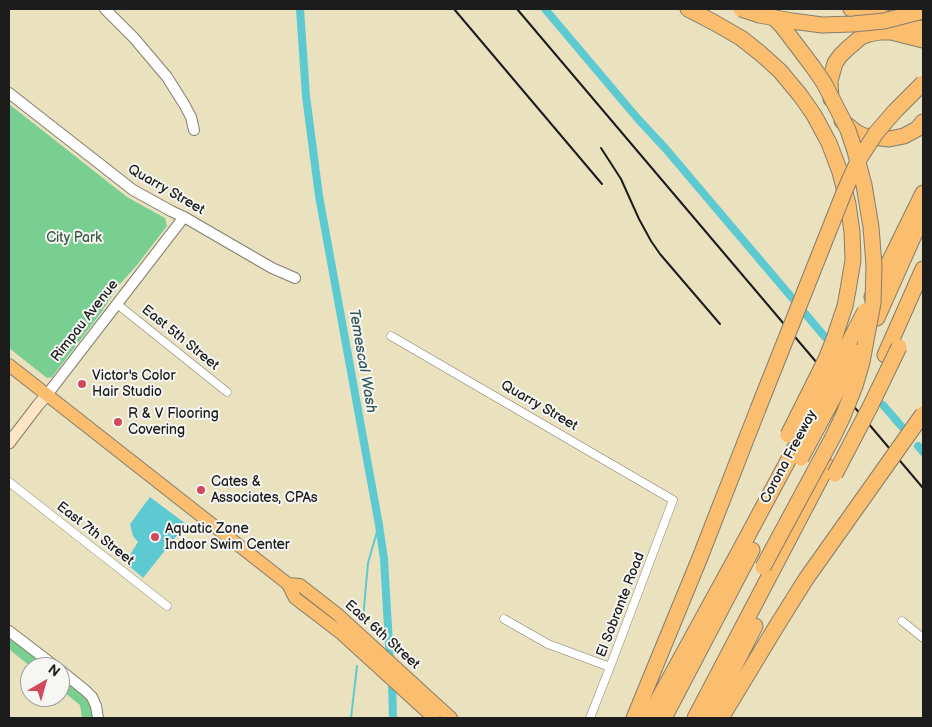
<!DOCTYPE html>
<style>
body{margin:0}
#map{position:relative;width:932px;height:727px;overflow:hidden;background:#eae1bf;font-family:"Balsamiq Sans",sans-serif}
canvas{display:block}
.frame{position:absolute;inset:0;border:10px solid #1c1c1c;pointer-events:none}
.north{position:absolute;left:20px;top:657px;width:50px;height:50px;box-sizing:border-box;background:#f6f6f2;border:1px solid #9f9f9c;border-radius:50%;rotate:38deg;font-size:14px;font-weight:700;line-height:20px;text-align:center;color:#1c1c1c}
.north::after{content:'';display:block;margin:auto;width:18px;height:22px;background:#d1495b;clip-path:polygon(50% 0,100% 100%,50% 72%,0 100%)}
</style>
<div id="map">
<canvas width="932" height="727"></canvas>
<div class="frame"></div>
<div class="north">N</div>
</div>
<script>
const c = document.querySelector('canvas').getContext('2d');
c.lineJoin = 'round';
function paint(path, color) {
  c.fillStyle = color;
  c.fill(path, 'evenodd');
}
function poly(rows) {
  const path = new Path2D();
  for (const r of rows) {
    path.moveTo(r[0], r[1]);
    for (let i = 2; i < r.length; i += 2) path.lineTo(r[i], r[i + 1]);
  }
  return path;
}
function stroke(path, color, width, dash) {
  c.strokeStyle = color;
  c.lineWidth = width;
  c.lineCap = dash ? 'butt' : 'round';
  c.setLineDash(dash || []);
  c.stroke(path);
}
function label(font, color, halo, rows, align = 'center') {
  c.font = font + ' "Balsamiq Sans",sans-serif';
  c.lineWidth = 4;
  c.setLineDash([]);
  c.textBaseline = 'middle';
  c.strokeStyle = halo;
  c.fillStyle = color;
  for (const [text, x, y, turn = 0] of rows) {
    c.save();
    c.translate(x, y);
    c.rotate((+turn || 0) * Math.PI / 180);
    c.textAlign = isNaN(turn) ? turn : align;
    if (halo) c.strokeText(text, 0, 0);
    c.fillText(text, 0, 0);
    c.restore();
  }
}
paint(poly([
 [9,104,127,197,165,218,167,226,137,265,119,285,100,314,52,377,47,378,9,348],
 [9,637,34,657,47,667,31,667,9,649],
 [60,677,83,695,87,699,92,711,93,718,82,718,80,705,60,689]
]), '#79ce91');
paint(poly([
 [150,497,186,524,143,578,127,564,126,561,138,542,133,536,130,524]
]), '#5dcad2');
stroke(poly([
 [363,619,368,563,379,525],
 [351,718,357,666]
]), '#5dcad2', 2);
stroke(poly([
 [300,9,306,96,319,196,379,525,384,559,390,661],
 [545,9,638,119,665,148,793,299],
 [803,311,825,337],
 [883,405,902,427],
 [918,446,923,452],
 [392,680,393,718]
]), '#5dcad2', 8);
const minor = poly([
 [117,304,227,392],
 [391,336,673,500,610,667,590,718],
 [9,482,167,606],
 [504,619,548,644,610,667],
 [902,621,923,638]
]);
const tertiary = poly([
 [105,9,134,38,167,77,184,104,191,117,194,130],
 [9,93,133,190,171,211,184,217,272,268,295,278],
 [46,396,184,217],
 [9,631,56,667],
 [60,670,86,691,92,697,96,706,98,718]
]);
const secondary = poly([
 [9,443,38,405,46,396]
]);
const primary = poly([
 [9,365,288,584,295,598,342,634,434,718],
 [288,584,300,585,336,613,451,718]
]);
const motorway = poly([
 [688,9,715,23,741,38,760,53,780,71,800,95,814,115,829,143,840,172,848,204,852,232,853,260,848,290],
 [851,9,879,16,923,29],
 [831,99,830,81,835,63,840,56,847,49,861,37,869,34,880,32,891,32,923,40],
 [842,121,856,132,864,136,881,138,889,139,904,136,917,129,923,122],
 [872,297,923,193],
 [877,318,923,215],
 [885,355,923,269],
 [634,718,699,560,758,409],
 [648,718,740,550,798,442],
 [664,718,752,550],
 [695,718,827,466],
 [708,718,755,626],
 [721,718,776,627,806,579,845,524]
]);
stroke(minor, '#837e6e', 9);
stroke(tertiary, '#837e6e', 12);
stroke(secondary, '#837e6e', 13);
stroke(primary, '#837e6e', 14);
stroke(motorway, '#837e6e', 17);
stroke(minor, '#fff', 8);
stroke(tertiary, '#fff', 10);
stroke(secondary, '#fde5c5', 11);
stroke(primary, '#fbbd6e', 12);
stroke(motorway, '#fbbd6e', 15);
stroke(poly([
 [454,9,602,184],
 [517,9,923,488],
 [601,148,621,179,639,219,651,241,660,254,720,324]
]), '#1c1c1c', 2);
const motorwayBridge = poly([
 [741,9,759,15,792,21,822,25,853,24,884,21,923,11],
 [758,409,845,190,858,161,876,133,895,111,923,83],
 [788,435,826,359,834,339,845,306,848,290],
 [798,442,865,311],
 [801,458,858,352],
 [835,474,870,407,899,347],
 [845,524,923,414],
 [763,567,833,437,843,416,855,386,862,362,873,303,874,265,871,227,864,185,855,151,848,130,824,83,813,67,782,26,765,9]
]);
stroke(motorwayBridge, '#837e6e', 17, []);
stroke(motorwayBridge, '#fbbd6e', 15);
for (const [x, y, r, color] of [
 [82,384,5,"#d1495b"],
 [118,422,5,"#d1495b"],
 [201,490,5,"#d1495b"],
 [155,537,5,"#d1495b"]
]) {
  const dot = new Path2D();
  dot.arc(x, y, r, 0, 2 * Math.PI);
  c.fillStyle = color;
  c.fill(dot);
  stroke(dot, '#f6f6f2', 2);
}
label('14px', '#1c1c1c', '#f6f6f2', [
 ["Quarry Street",166,190,30],
 ["Rimpau Avenue",85,321,-52],
 ["East 5th Street",180,338,39],
 ["Quarry Street",539,406,30],
 ["Corona Freeway",789,457,-62],
 ["East 7th Street",95,534,38],
 ["El Sobrante Road",621,605,-69],
 ["East 6th Street",382,635,42]
]);
label('14px', '#3d5a45', '#f6f6f2', [
 ["City Park",74,238]
]);
label('14px', '#1c1c1c', '#f6f6f2', [
 ["Victor's Color",92,376],
 ["Hair Studio",92,392],
 ["R & V Flooring",128,414],
 ["Covering",128,430],
 ["Cates &",211,482],
 ["Associates, CPAs",211,498],
 ["Aquatic Zone",165,529],
 ["Indoor Swim Center",165,545]
], 'left');
label('italic 15px', '#33595c', '#f6f6f2', [
 ["Temescal Wash",362,361,80]
]);
</script>
